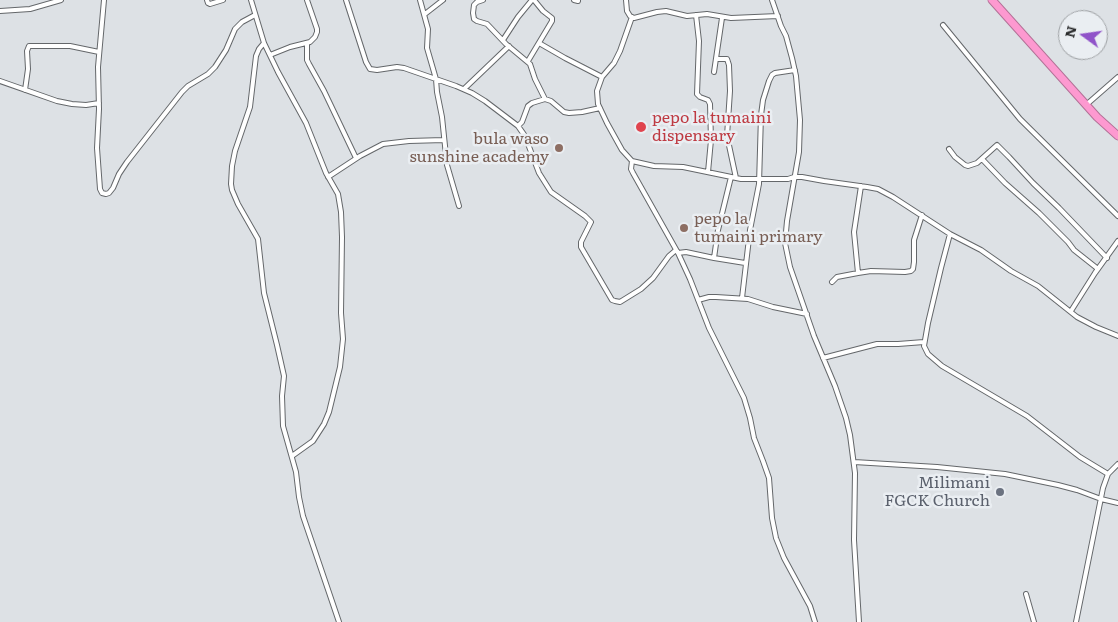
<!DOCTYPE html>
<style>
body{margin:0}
#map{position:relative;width:1118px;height:622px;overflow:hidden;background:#dde1e5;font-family:Literata,serif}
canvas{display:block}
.north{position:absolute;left:1058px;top:10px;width:50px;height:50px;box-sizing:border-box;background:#eaeef2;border:1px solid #9da0a3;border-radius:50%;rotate:284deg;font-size:14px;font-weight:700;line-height:20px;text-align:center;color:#2a2b2c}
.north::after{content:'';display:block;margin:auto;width:18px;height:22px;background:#9053c9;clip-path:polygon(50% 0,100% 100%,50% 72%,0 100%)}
</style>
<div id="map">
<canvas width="1118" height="622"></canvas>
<div class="north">N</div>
</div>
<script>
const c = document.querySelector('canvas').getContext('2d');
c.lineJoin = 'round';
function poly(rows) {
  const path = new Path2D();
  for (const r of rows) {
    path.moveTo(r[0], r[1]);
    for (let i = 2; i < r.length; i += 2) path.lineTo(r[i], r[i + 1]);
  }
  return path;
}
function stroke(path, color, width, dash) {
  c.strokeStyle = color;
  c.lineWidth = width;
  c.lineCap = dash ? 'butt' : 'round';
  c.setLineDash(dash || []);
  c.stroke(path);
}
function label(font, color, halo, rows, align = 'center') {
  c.font = font + ' Literata,serif';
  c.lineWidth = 5;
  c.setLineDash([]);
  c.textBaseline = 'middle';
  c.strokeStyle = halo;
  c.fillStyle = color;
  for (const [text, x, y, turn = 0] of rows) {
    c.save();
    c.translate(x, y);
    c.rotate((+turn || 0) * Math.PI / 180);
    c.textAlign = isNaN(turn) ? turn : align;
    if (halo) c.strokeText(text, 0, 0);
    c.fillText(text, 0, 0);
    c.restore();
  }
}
const street = poly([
 [104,0,98,67,99,109,97,148,100,189,102,193,106,194,109,193,113,188,119,174,127,162,182,92,188,86,208,74,215,67,226,50,235,29,242,22,255,15],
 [207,0,208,3,210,4,223,0],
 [251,0,264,43,278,72,306,123,326,173,338,194,341,212,342,237,341,313,343,339,340,367,329,412,324,424,313,441,292,456],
 [346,0,366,62,370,69,377,70,397,67,404,68,456,86,472,93,485,101,518,126,525,136,539,173,551,192,585,216,591,222,581,242,581,247,612,300,615,301,620,302,641,289,653,278,669,256,676,250],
 [420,0,428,29,427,48,436,79,437,92,442,117,447,165,459,206],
 [483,0,477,2,474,5,473,13,474,19,477,21,487,24,506,44,530,64,535,79,545,99],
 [574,0,578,1],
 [626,0,627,11,630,16,634,18,657,12,666,11,687,16,707,14,731,18,778,16],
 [772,0,781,26,786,36,792,58,796,76,800,120,799,152,787,221,785,243,790,267,814,336,835,386,846,418,850,435,855,473,854,540,859,622],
 [0,11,30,9,61,0],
 [425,14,443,0],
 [696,15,699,41,697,94,700,97,708,100,710,104,711,140,708,172],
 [632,17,620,51,614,63,602,77,597,91,598,104,607,123,622,150,632,161,654,166,683,167,741,179,788,179,794,177,802,177,824,181,867,187,878,189,893,197,950,234,981,250,1011,271,1038,286,1077,317,1096,327,1118,336],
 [943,25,1020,119,1118,216],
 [503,40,518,17,532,0],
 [264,43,259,49,256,56,250,107,235,151,232,166,231,184,232,190,238,204,258,239,264,293,277,345,284,376,282,396,283,426,296,472,299,497,303,516,339,622],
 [307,43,307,60,309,64,324,91,356,158],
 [539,43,565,58,602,77],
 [270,55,290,47,310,42,315,37,317,32,317,29,307,0],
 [716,59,727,59,729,65,730,91,727,136,736,178],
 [528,61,552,21,552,18,543,11,534,0],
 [714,72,722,18],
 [0,81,57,101,72,104,86,105,99,103],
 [464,89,509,46],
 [25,90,28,69,27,51,29,46,70,46,99,52],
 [1086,105,1118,77],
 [518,126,522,122,528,106,532,103,545,99,551,101,564,112,569,113,582,112,600,108],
 [949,149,955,157,965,165,968,166,977,163,997,145,1009,157,1033,183,1059,208,1107,258],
 [982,159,1005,183,1039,213,1068,242,1074,250,1098,269],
 [632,161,631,169,633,173,678,253,690,279,709,328,744,398,750,418,754,438,763,461,769,478,772,518,776,538,784,558,810,606,815,622],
 [328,177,360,156,383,144,409,141,444,140],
 [731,177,718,230,714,258,745,263],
 [950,234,941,268,928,323,924,346,928,354,942,366,1027,416,1080,457,1108,474],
 [678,253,686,252,714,258],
 [858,273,854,232,861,186],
 [832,282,837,277,858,273,871,271,905,272,911,271,913,269,914,262,914,240,922,215],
 [742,298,750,230,759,184,761,115,763,100,769,81,772,75,775,73,795,70],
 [698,300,709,297,716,297,748,299,773,307,807,314],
 [1071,311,1095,273,1118,241],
 [823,358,877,344,898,344,924,342],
 [854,462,937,467,1005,474,1058,485,1077,490,1101,499,1118,503],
 [1026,594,1034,622],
 [1076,622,1103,488,1108,474,1118,464]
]);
const highway = poly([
 [992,0,1097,117,1118,136]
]);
stroke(street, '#64676a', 6);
stroke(highway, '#b37297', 9);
stroke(street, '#fff', 4);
stroke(highway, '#fd99d0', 7);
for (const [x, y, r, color] of [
 [641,127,6,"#e0444e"],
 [559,148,5,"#8d6e63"],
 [684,228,5,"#8d6e63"],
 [1000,492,5,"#6b7280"]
]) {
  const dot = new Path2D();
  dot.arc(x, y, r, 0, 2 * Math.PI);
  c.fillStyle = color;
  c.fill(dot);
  stroke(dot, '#eaeef2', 2);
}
label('16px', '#be3a42', '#eaeef2', [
 ["pepo la tumaini",652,118],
 ["dispensary",652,136]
], 'left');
label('16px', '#785e54', '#eaeef2', [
 ["bula waso",549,139],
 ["sunshine academy",549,157],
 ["pepo la",694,219,"left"],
 ["tumaini primary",694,237,"left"]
], 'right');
label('16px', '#5b616d', '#eaeef2', [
 ["Milimani",990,483],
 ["FGCK Church",990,501]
], 'right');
</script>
